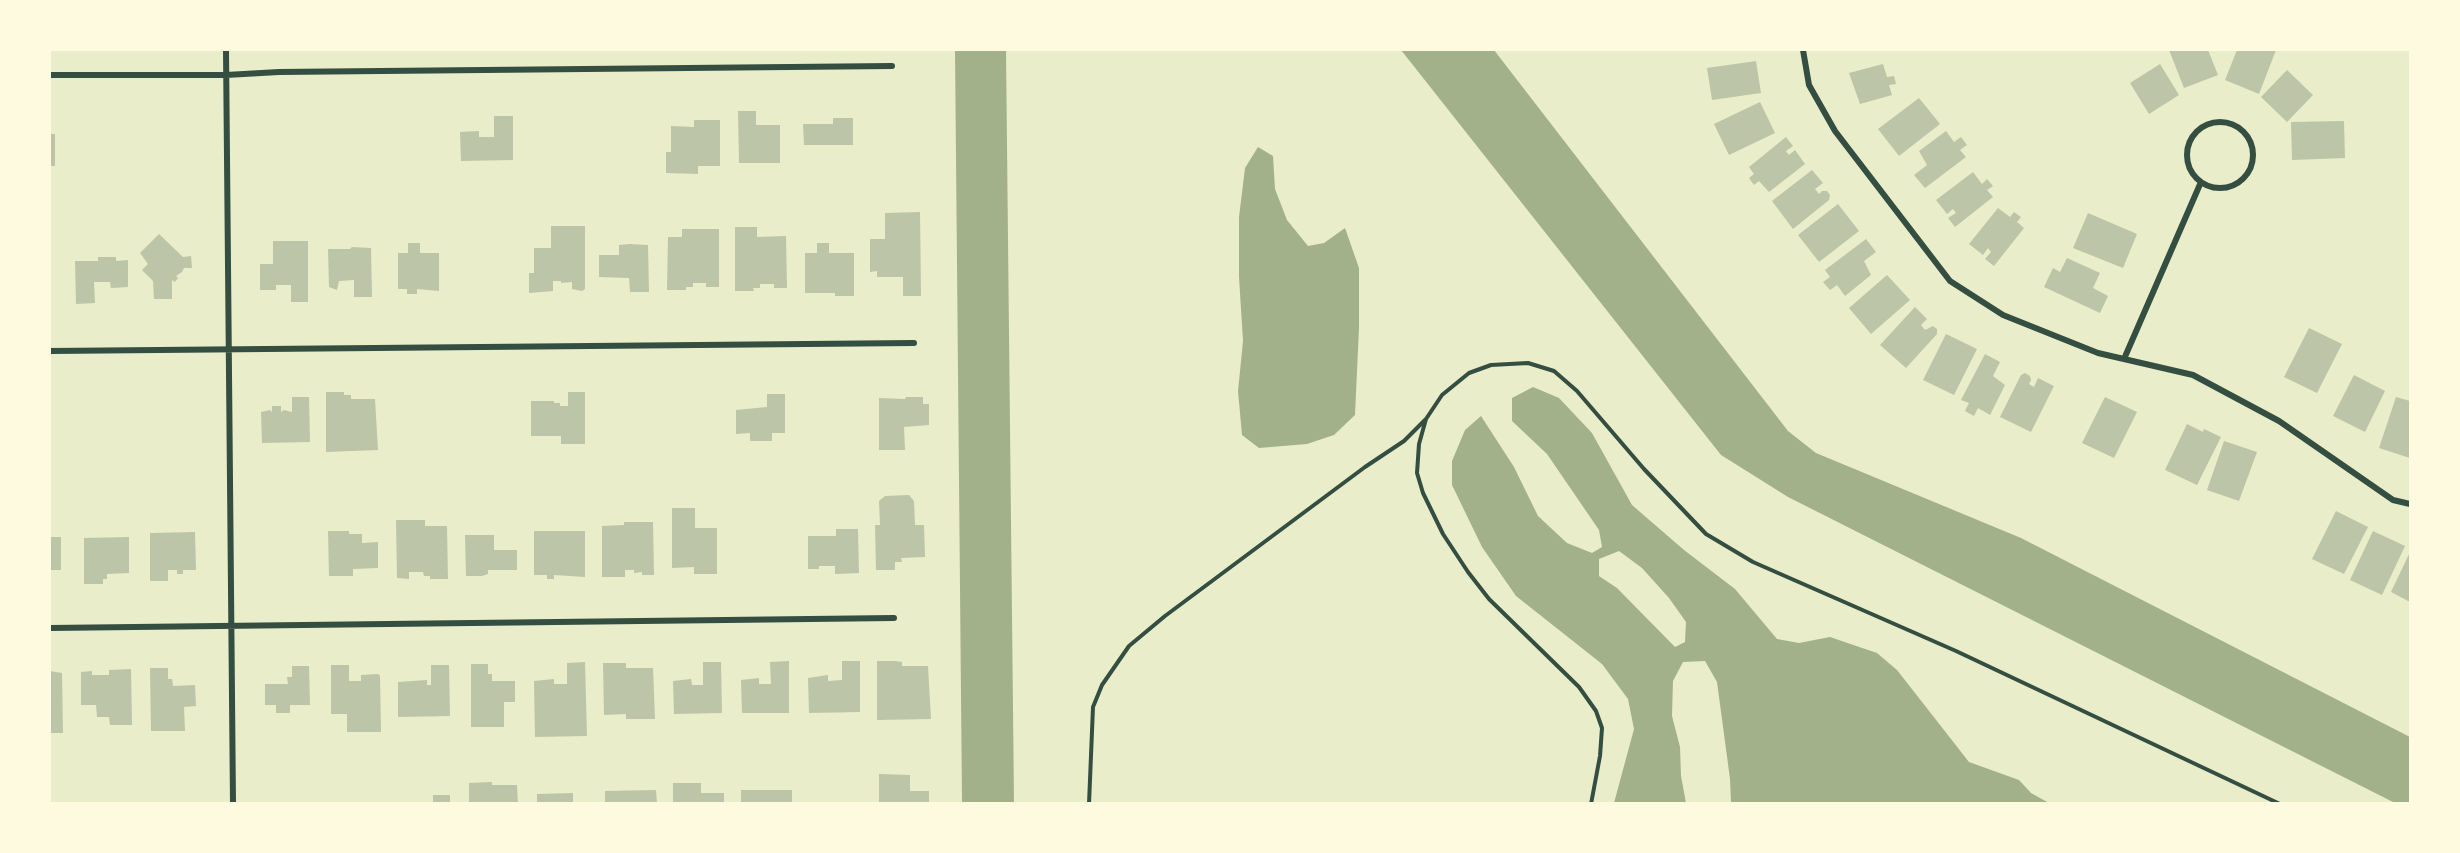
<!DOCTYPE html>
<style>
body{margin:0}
#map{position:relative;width:2460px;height:853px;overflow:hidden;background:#e9edc9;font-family:"Golos Text",sans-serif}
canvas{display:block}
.frame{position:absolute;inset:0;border:51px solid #fefae0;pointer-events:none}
</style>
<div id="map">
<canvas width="2460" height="853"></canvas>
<div class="frame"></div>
</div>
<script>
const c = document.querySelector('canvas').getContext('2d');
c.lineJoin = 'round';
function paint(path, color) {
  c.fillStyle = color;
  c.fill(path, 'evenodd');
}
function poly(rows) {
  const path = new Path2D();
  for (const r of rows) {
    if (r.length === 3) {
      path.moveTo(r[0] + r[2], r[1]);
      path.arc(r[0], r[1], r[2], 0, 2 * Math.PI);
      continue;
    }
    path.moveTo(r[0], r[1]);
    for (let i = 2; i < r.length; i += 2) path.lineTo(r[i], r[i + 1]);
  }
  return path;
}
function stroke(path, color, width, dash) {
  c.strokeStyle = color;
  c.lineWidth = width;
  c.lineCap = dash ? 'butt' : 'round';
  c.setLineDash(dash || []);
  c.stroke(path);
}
paint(poly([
 [955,50,1006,50,1014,803,962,803],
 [1401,50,1494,50,1788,431,1816,453,2021,538,2410,737,2410,803,2395,803,1788,497,1721,455],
 [1258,147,1273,156,1275,189,1287,220,1308,246,1324,243,1345,228,1359,268,1359,328,1355,415,1334,435,1307,444,1259,448,1242,435,1238,391,1243,341,1239,277,1239,217,1245,168],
 [1533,387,1559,398,1592,433,1632,505,1684,550,1735,589,1777,639,1799,643,1830,637,1877,653,1897,670,1969,762,2019,780,2031,793,2049,803,1731,803,1730,779,1717,682,1705,661,1683,662,1673,681,1672,716,1680,747,1681,776,1686,803,1614,803,1634,729,1628,699,1602,664,1516,596,1482,547,1452,485,1452,461,1465,430,1481,416,1514,467,1538,516,1567,543,1592,553,1602,547,1599,530,1547,454,1512,421,1512,398],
 [1619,551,1642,568,1669,598,1686,622,1685,642,1675,647,1617,588,1599,576,1599,559]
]), '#a3b18a');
paint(poly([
 [2169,50,2208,50,2218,75,2184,88],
 [2237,50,2276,50,2259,94,2225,80],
 [1756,61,1761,93,1712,100,1707,68],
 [1883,64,1887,77,1894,76,1896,84,1889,85,1892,95,1860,104,1849,73],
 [2160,64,2179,95,2149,114,2130,83],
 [2287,70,2313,95,2287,122,2261,97],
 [1919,98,1940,124,1899,156,1878,129],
 [1760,102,1775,133,1729,155,1714,124],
 [738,111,756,111,756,125,780,125,780,163,739,163],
 [494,116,513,116,513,160,461,161,460,132,479,131,479,137,494,137],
 [833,118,853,118,853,145,804,145,803,124,833,124],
 [694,120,720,120,720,166,698,166,698,174,666,173,666,152,671,152,671,126,694,127],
 [2344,121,2345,158,2292,160,2291,122],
 [1946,131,1954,142,1961,137,1967,145,1960,150,1966,157,1925,188,1914,175,1927,165,1919,151],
 [50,134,55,134,55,166,50,166],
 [1786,137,1793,146,1786,151,1789,155,1795,150,1805,164,1769,192,1759,181,1754,185,1749,178,1754,174,1749,167],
 [1812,170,1823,183,1815,189,1819,194,1822,191,1827,191,1830,195,1829,200,1793,229,1772,201],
 [1973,172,1982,184,1987,179,1993,186,1987,190,1993,197,1955,227,1948,218,1956,213,1953,209,1947,214,1936,200],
 [1838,204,1859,231,1819,262,1798,235],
 [1998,208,2010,217,2014,212,2021,217,2017,222,2024,228,1994,266,1985,259,1991,252,1988,248,1983,255,1969,244],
 [920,212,921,296,903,296,903,277,877,277,877,271,870,272,870,239,885,239,885,213],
 [2088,213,2137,234,2123,268,2073,248],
 [551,226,585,226,585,289,582,291,572,289,572,282,561,283,561,281,553,281,553,291,529,293,529,273,534,273,534,248,551,248],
 [735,227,757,227,757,237,786,236,787,288,774,288,774,284,760,284,760,288,753,288,754,291,735,291],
 [682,229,719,229,719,287,706,287,706,283,693,283,693,287,686,287,686,290,667,290,668,237,682,237],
 [159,234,183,257,191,256,192,268,184,268,182,272,176,276,178,278,175,282,172,280,172,299,154,299,153,281,142,270,148,264,140,253],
 [1866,239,1876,252,1864,261,1871,275,1845,296,1837,285,1830,290,1823,282,1830,277,1825,270],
 [273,241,308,241,308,302,291,302,291,285,276,285,276,290,260,290,260,264,273,264],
 [408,243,420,243,420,253,439,253,439,291,417,289,417,294,407,294,407,289,398,289,398,253,408,253],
 [817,243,829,243,829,253,854,253,854,296,835,296,835,293,805,293,805,253,817,253],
 [630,244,648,245,649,292,630,292,629,278,599,277,599,255,619,255,619,245],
 [352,247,371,248,372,297,354,297,354,280,339,281,337,290,329,287,328,249,350,249],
 [98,257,116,257,116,261,128,260,128,287,111,288,110,282,94,282,95,303,76,304,75,261,98,261],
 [2067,258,2100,273,2093,288,2108,296,2100,313,2044,287,2053,268,2060,272],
 [1887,275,1910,300,1871,334,1849,308],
 [1915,307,1927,319,1921,325,1925,330,1933,326,1937,329,1937,334,1906,368,1880,345],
 [2309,328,2342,344,2317,393,2284,377],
 [1946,334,1977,349,1954,395,1923,380],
 [1985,354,2000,362,1993,376,2005,385,1990,415,1978,408,1974,416,1965,411,1969,403,1961,400],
 [2025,373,2030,376,2031,380,2029,384,2034,387,2038,378,2054,386,2031,432,2000,417,2021,375],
 [2354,375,2385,391,2365,432,2333,416],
 [326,392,344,392,344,395,351,395,351,399,375,399,378,450,326,452],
 [568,392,585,392,585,444,561,444,561,436,531,436,531,401,554,401,554,403,560,403,560,406,568,406],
 [767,394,785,394,785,433,772,433,772,441,750,441,750,433,736,434,736,410,767,407],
 [292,397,309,397,310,442,262,443,261,412,270,410,272,412,272,406,281,406,281,412,284,410,292,412],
 [906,397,923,397,923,404,929,404,929,425,904,427,905,450,879,450,879,398,905,399],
 [2105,397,2137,412,2114,458,2082,443],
 [2396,397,2410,401,2410,458,2379,448],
 [2187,424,2203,432,2204,429,2221,437,2197,485,2165,470],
 [2224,441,2257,452,2239,501,2207,490],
 [909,495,914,501,915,525,924,525,925,557,901,558,902,562,895,562,895,570,876,570,875,525,880,525,879,501,885,496],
 [672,508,695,508,695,528,717,528,717,574,694,574,694,567,672,568],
 [2336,511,2368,527,2344,574,2312,559],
 [396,520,425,520,425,526,447,526,448,579,430,579,430,576,424,576,423,572,409,572,409,579,397,578],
 [624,522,653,522,654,575,642,575,642,572,634,573,634,570,625,570,625,577,602,577,602,526,624,525],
 [836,529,858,529,859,573,835,574,835,566,819,566,819,569,808,569,808,536,836,536],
 [328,531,349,531,349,534,362,534,362,543,378,542,378,568,353,569,353,576,329,576],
 [534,531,585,531,585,577,554,575,554,579,547,579,547,575,534,575],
 [2373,531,2405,546,2382,595,2350,580],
 [195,532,196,570,183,570,183,574,177,574,177,570,168,570,168,581,150,581,150,533],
 [465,535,494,535,494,550,517,550,517,570,488,570,488,574,482,576,466,576],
 [50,537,61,537,61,570,50,570],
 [129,537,129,573,107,574,107,579,103,579,103,584,84,584,84,538],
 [2410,552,2410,602,2391,592],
 [789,661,789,713,742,713,741,680,759,678,759,684,771,684,770,662],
 [842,661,860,661,860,712,809,713,808,678,828,675,828,681,842,680],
 [877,661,895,661,902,662,902,666,928,666,931,719,877,720],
 [585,662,587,736,535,737,534,681,554,679,554,684,567,684,567,663],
 [703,662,721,662,722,713,674,714,673,681,691,679,692,685,703,685],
 [603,663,626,663,626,668,653,668,655,719,626,719,626,714,604,715],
 [471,664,488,664,488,674,492,674,492,681,515,681,515,702,504,702,504,727,471,727],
 [331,665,349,665,349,681,361,681,361,675,378,674,380,676,381,732,347,732,347,714,331,714],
 [431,665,449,665,450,716,398,717,398,682,427,680,427,685,431,685],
 [292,666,309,666,310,705,290,705,290,713,276,713,276,705,265,705,265,684,288,684,287,677,292,677],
 [150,668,168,668,168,679,172,679,173,686,195,685,196,706,184,707,185,731,151,731],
 [131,669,132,725,110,725,109,717,97,717,96,705,81,705,81,672,92,671,92,675,109,675,109,670],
 [50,671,62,673,63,733,50,733],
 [879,774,910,775,910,791,929,791,929,804,879,804],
 [492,782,492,785,517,785,518,804,469,804,469,783],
 [673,783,701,783,701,793,724,793,724,804,673,804],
 [656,790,657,804,605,804,605,791],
 [741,790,792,790,792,804,741,804],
 [573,793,573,804,537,804,537,794],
 [433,795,450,795,450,804,433,804]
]), '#bcc5a7');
stroke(poly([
 [1089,804,1093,707,1102,685,1129,646,1165,616,1365,467,1404,441,1426,419],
 [1591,804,1600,756,1602,728,1596,711,1579,687,1489,599,1468,572,1443,534,1423,493,1417,473,1419,444,1426,419,1442,395,1469,373,1491,365,1528,363,1554,371,1577,391,1644,469,1706,534,1753,562,1956,651,2280,804]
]), '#344e41', 4);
stroke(poly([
 [226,50,233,804],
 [1803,50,1809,85,1835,131,1950,281,2003,315,2098,353,2193,375,2279,421,2393,500,2410,504],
 [50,75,226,75,279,72,892,66],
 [2220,155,33],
 [50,351,914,343],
 [2124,359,2201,182],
 [50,628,894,618]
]), '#344e41', 6);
</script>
